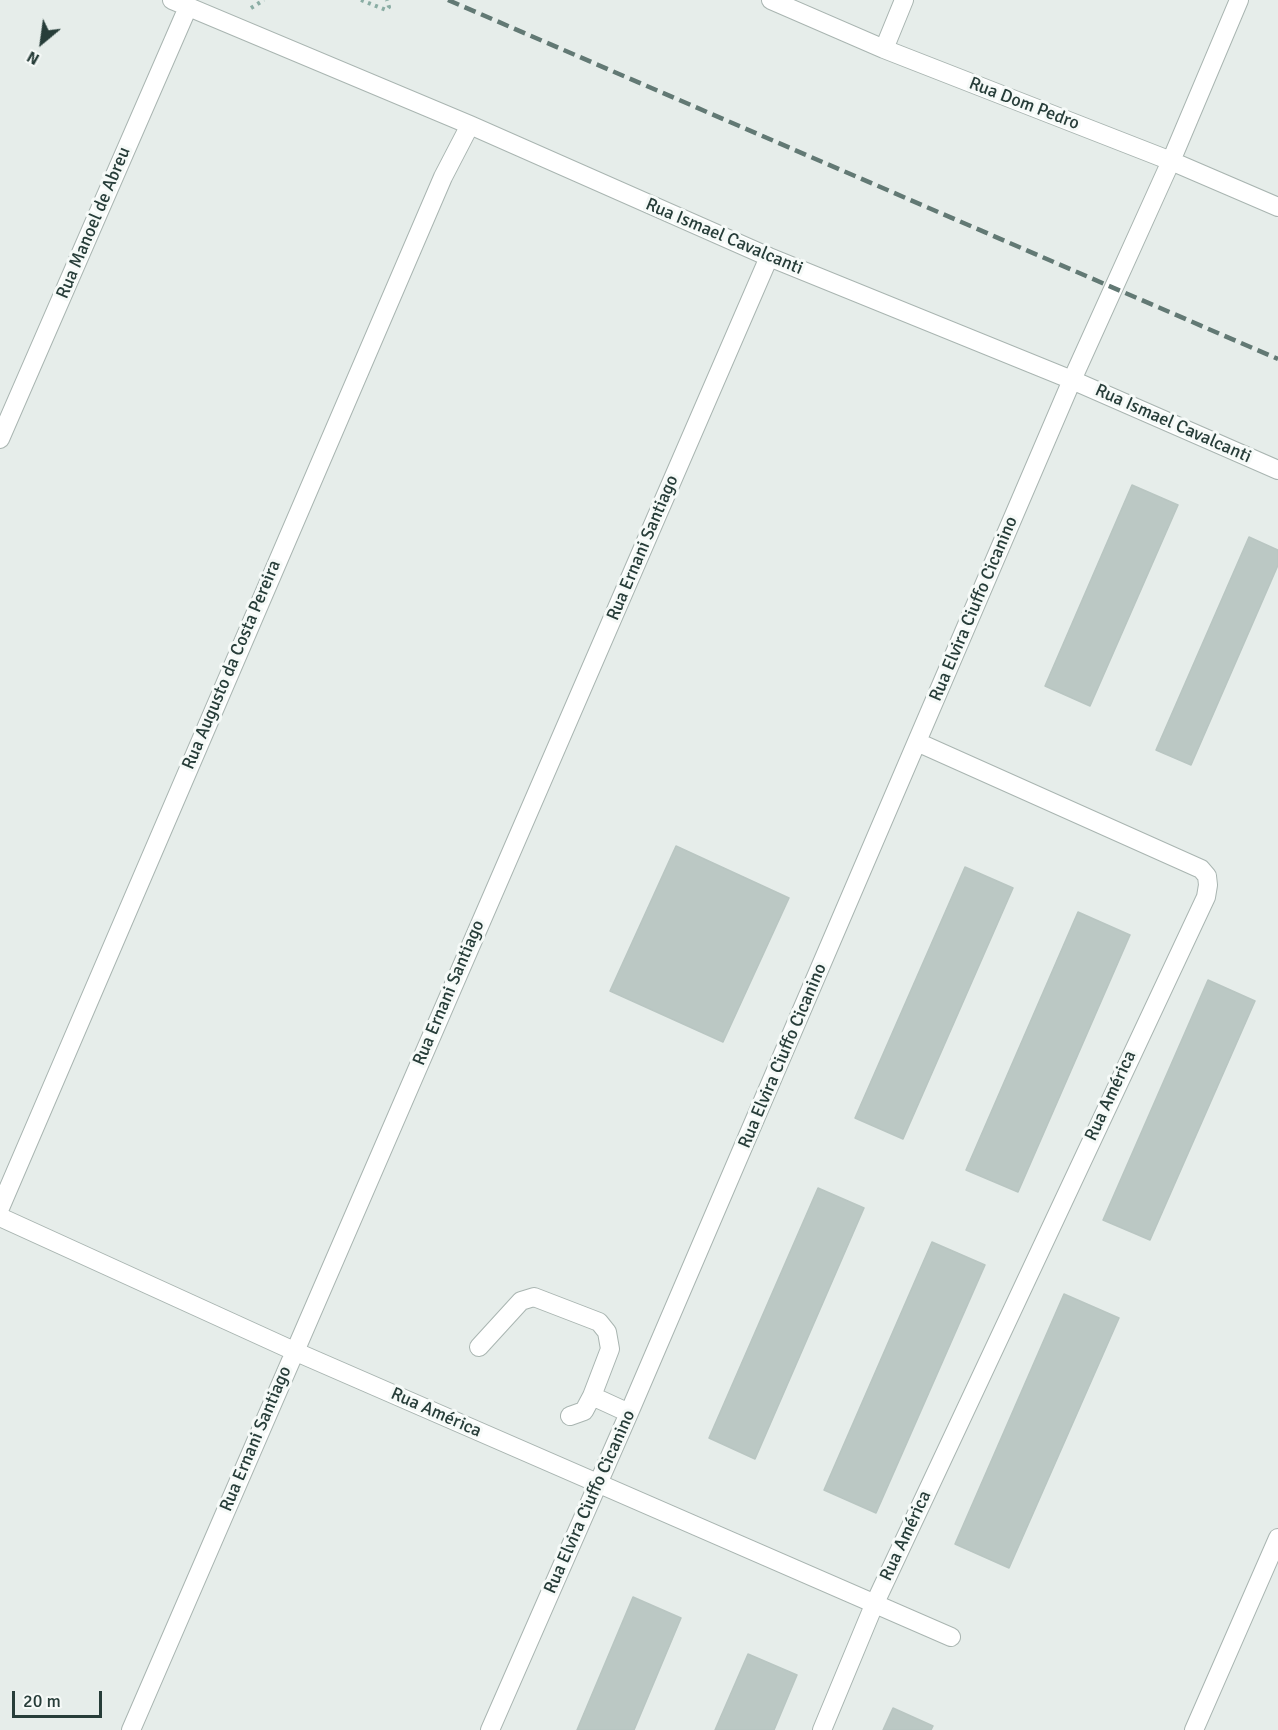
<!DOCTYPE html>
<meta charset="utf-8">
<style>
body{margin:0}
#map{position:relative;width:1278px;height:1730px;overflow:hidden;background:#e6edea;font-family:Signika,sans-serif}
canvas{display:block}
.north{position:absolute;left:12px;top:12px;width:60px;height:60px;-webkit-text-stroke:4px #f6faf8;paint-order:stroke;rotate:209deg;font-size:16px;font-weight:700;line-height:24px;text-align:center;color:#273d39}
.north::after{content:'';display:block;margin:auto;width:21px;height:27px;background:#273d39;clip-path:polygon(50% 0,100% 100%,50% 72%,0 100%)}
.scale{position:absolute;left:12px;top:1691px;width:90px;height:27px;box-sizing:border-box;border:3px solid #273d39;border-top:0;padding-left:8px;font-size:18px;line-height:21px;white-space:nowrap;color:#273d39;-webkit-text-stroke:4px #f6faf8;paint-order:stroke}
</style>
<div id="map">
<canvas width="1278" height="1730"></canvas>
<div class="north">N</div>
<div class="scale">20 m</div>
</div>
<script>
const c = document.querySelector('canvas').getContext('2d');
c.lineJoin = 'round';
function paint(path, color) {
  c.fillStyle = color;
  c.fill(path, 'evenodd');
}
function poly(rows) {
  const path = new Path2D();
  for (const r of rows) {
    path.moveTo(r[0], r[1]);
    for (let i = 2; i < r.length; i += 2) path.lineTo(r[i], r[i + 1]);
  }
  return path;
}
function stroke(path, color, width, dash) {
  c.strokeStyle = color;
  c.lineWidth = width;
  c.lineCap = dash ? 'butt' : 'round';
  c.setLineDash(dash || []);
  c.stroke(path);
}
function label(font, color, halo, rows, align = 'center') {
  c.font = font + ' Signika,sans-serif';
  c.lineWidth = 6;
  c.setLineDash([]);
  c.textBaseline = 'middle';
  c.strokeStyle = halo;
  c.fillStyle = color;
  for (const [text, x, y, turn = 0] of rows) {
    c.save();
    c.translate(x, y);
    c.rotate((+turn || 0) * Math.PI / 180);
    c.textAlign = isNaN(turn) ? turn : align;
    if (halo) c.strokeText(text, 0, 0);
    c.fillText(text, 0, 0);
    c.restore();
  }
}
const building = poly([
 [1132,485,1178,505,1090,706,1045,686,1132,485],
 [1249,537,1278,550,1278,565,1191,765,1156,750,1249,537],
 [676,846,789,898,723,1042,610,991,676,846],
 [965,867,1013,888,903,1139,855,1118,965,867],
 [1078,912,1130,935,1018,1192,966,1170,1078,912],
 [1208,980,1255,1001,1150,1240,1103,1220,1208,980],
 [818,1188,864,1208,755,1459,709,1438,818,1188],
 [932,1242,985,1265,876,1513,824,1490,932,1242],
 [1064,1294,1119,1318,1009,1568,955,1544,1064,1294],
 [633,1597,681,1618,634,1730,577,1730,633,1597],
 [748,1654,797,1675,774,1730,715,1730,748,1654],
 [893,1708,933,1726,931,1730,883,1730,893,1708]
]);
paint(building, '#bbc8c4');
stroke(building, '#b9c6c2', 1.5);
const minor = poly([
 [172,0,470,125,769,257,1072,380,1278,470],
 [771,0,884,49,1171,161,1278,207],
 [884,49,904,0],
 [0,439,188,7],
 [0,1208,443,177,470,125],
 [0,1217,294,1351,951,1637],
 [479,1347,521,1301,534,1297,599,1322,607,1332,610,1349,592,1396,629,1413],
 [570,1416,584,1411,592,1396],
 [131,1730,769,257],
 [490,1730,629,1413,1072,380,1171,161,1239,0],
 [822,1730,874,1605,1206,897,1208,885,1207,876,1201,869,917,742],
 [1194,1730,1278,1538]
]);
stroke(minor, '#a9b5b1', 20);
stroke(poly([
 [361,0,386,10,389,7,387,0],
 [251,8,264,0]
]), '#8aada4', 4, [3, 4.5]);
stroke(minor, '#fff', 18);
stroke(poly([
 [448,0,1278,359]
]), '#627974', 4.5, [12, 6]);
label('18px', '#273d39', '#f6faf8', [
 ["Rua Dom Pedro",1024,104,21],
 ["Rua Manoel de Abreu",94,223,-67],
 ["Rua Ismael Cavalcanti",724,237,23],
 ["Rua Ismael Cavalcanti",1173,424,24],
 ["Rua Ernani Santiago",643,548,-67],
 ["Rua Elvira Ciuffo Cicanino",974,609,-67],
 ["Rua Augusto da Costa Pereira",232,665,-67],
 ["Rua Ernani Santiago",449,993,-67],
 ["Rua Elvira Ciuffo Cicanino",783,1056,-67],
 ["Rua América",1111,1096,-65],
 ["Rua América",436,1413,24],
 ["Rua Ernani Santiago",256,1439,-67],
 ["Rua Elvira Ciuffo Cicanino",590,1502,-66],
 ["Rua América",906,1536,-65]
]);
</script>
